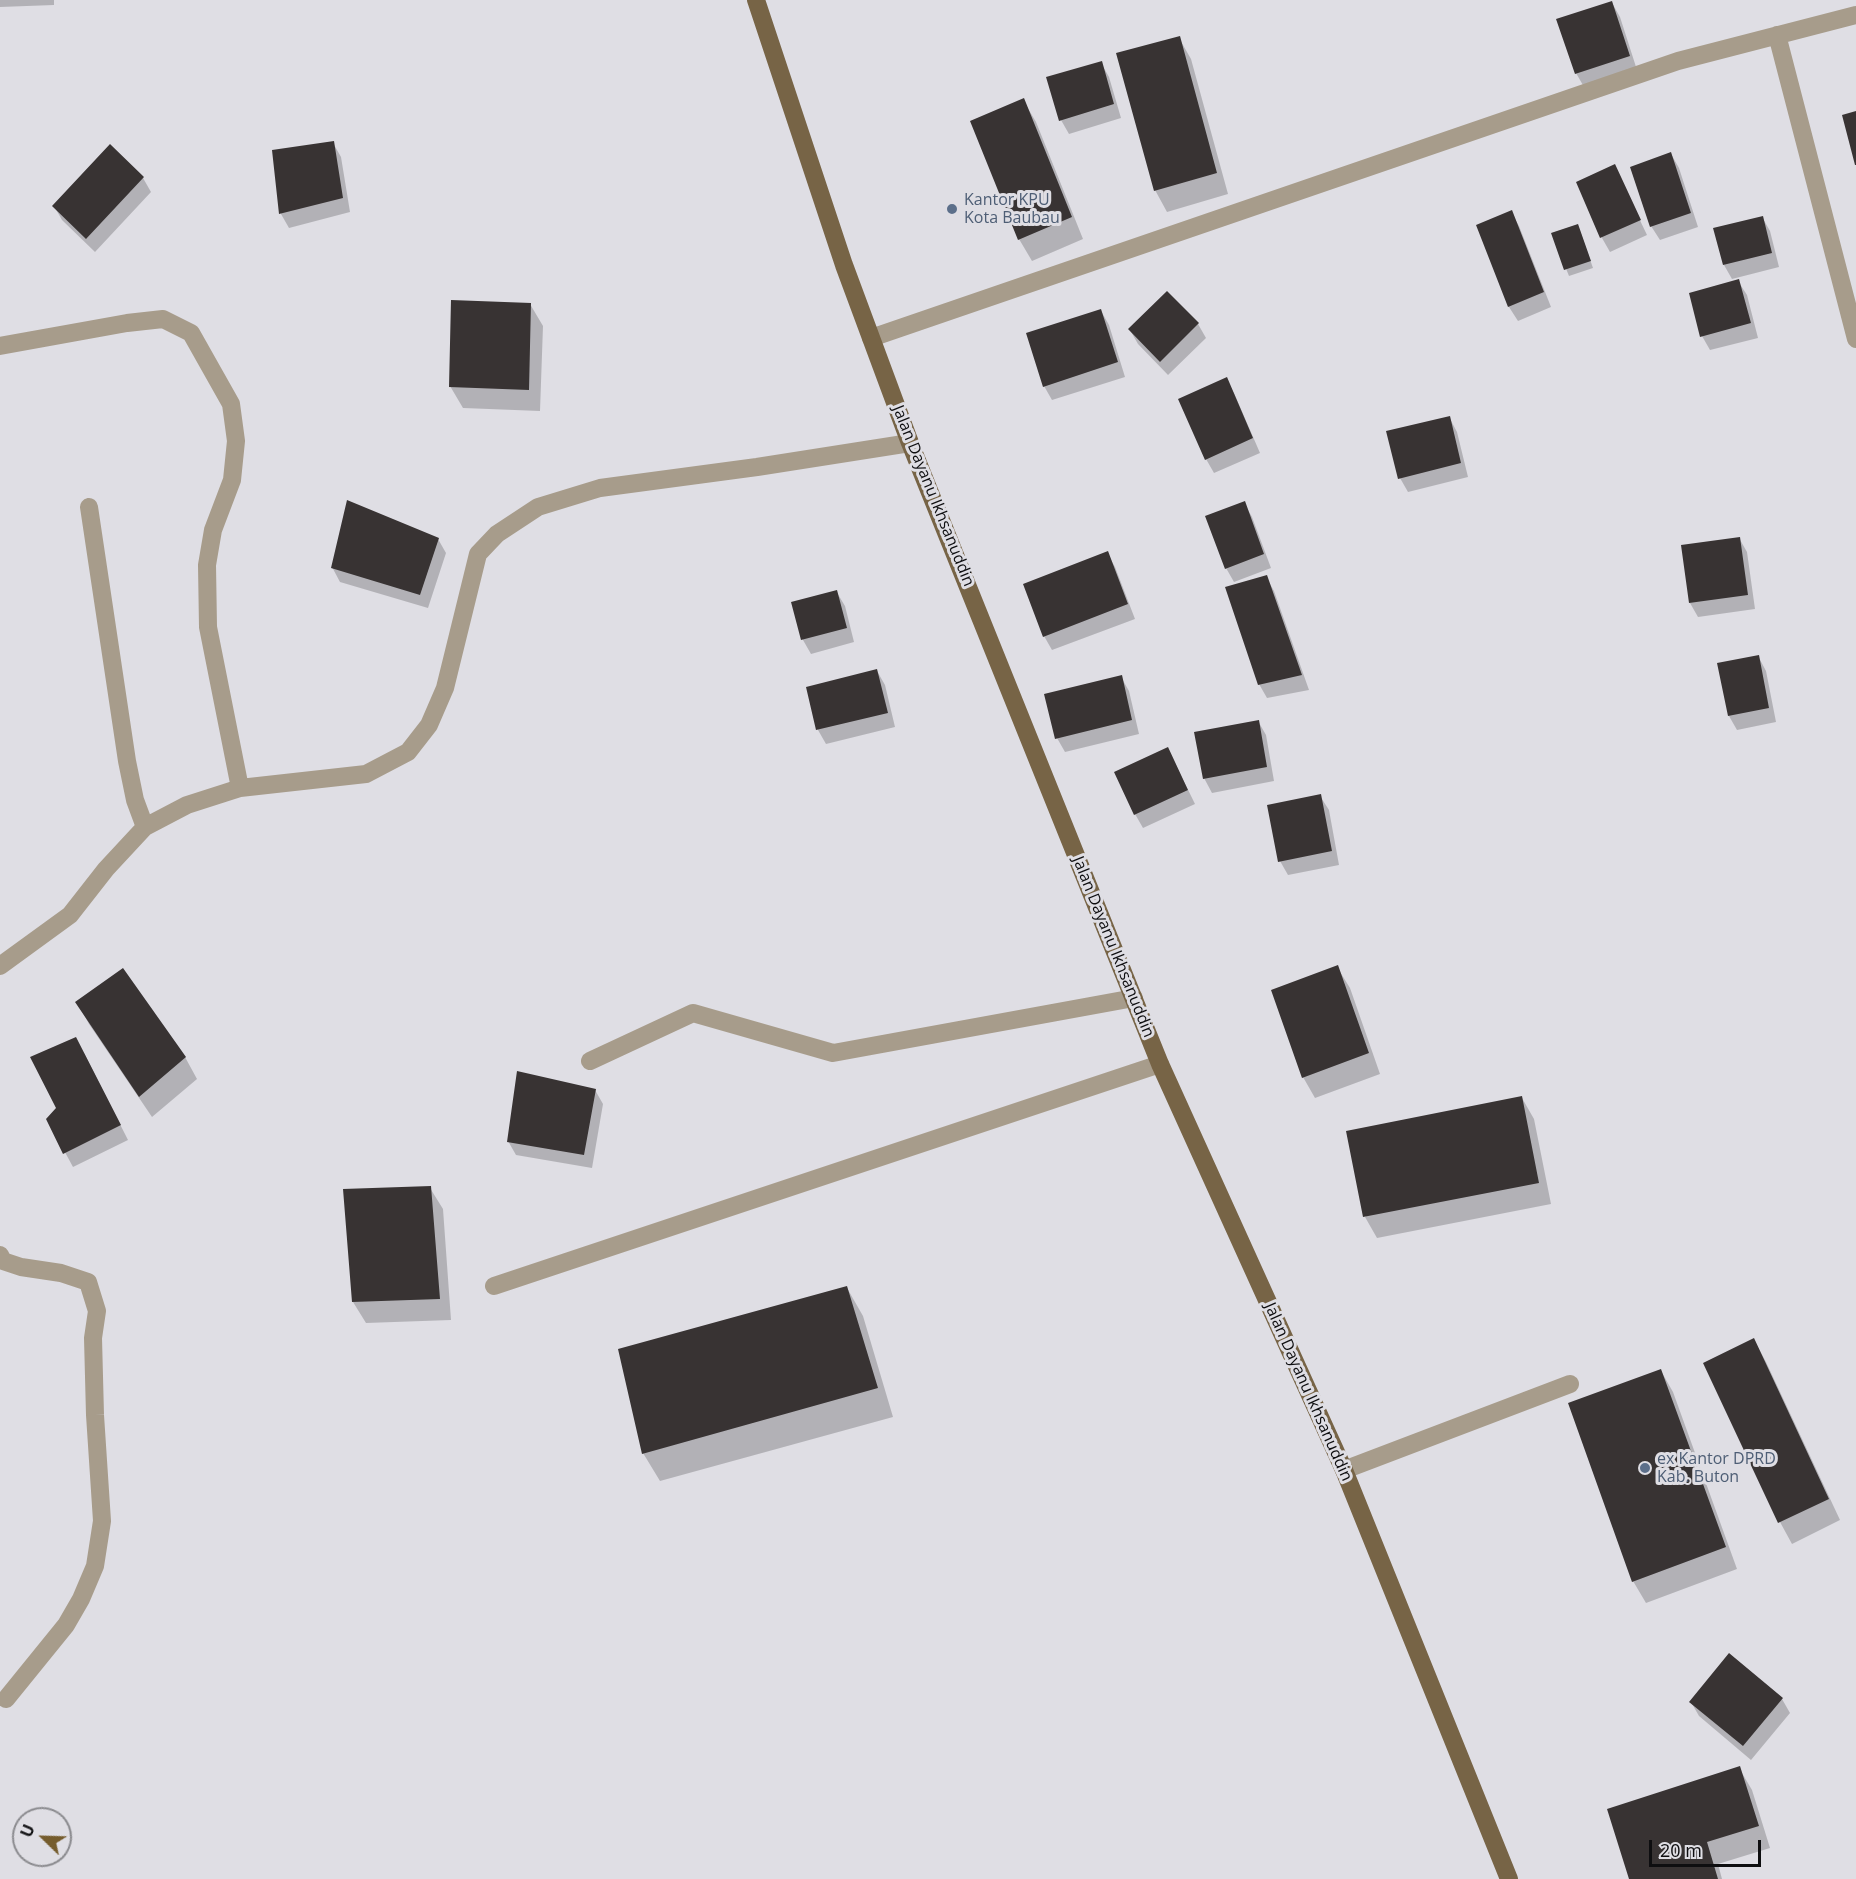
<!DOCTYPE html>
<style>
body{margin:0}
#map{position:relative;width:1856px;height:1879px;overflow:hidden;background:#dfdee4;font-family:"Open Sans",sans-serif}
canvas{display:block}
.north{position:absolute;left:12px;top:1807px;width:60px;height:60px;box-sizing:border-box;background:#dfdee4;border:2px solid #8b8b8f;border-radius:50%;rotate:293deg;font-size:16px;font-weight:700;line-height:24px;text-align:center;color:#0e0e10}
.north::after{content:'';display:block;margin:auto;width:21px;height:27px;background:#755c2d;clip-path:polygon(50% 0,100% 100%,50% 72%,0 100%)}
.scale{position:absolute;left:1649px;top:1840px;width:112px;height:27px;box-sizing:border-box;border:3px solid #0e0e10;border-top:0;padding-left:8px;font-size:18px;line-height:21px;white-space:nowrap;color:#0e0e10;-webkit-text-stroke:4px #dfdee4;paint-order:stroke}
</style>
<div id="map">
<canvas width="1856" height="1879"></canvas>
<div class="north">U</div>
<div class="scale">20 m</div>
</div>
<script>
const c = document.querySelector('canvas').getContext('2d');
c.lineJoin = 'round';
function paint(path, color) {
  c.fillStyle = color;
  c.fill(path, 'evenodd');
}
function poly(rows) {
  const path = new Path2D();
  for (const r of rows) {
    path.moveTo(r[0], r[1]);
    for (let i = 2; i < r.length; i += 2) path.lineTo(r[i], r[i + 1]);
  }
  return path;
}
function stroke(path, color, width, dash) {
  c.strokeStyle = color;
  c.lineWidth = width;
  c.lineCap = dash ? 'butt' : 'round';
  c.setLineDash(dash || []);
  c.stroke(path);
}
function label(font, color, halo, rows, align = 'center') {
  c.font = font + ' "Open Sans",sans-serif';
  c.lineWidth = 6;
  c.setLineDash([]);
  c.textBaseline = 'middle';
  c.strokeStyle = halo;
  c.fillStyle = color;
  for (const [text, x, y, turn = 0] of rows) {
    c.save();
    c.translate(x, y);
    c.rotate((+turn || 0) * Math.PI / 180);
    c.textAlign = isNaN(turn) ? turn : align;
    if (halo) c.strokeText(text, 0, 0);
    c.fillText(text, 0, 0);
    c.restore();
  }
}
paint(poly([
 [0,0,54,0,54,5,0,7],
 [1612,3,1620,17,1637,70,1584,87,1576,73],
 [1179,38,1191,59,1228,194,1167,212,1155,190],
 [1101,63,1109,77,1121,118,1069,134,1061,120],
 [1023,100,1036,122,1083,239,1032,261,1019,239],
 [333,143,341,157,350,212,289,228,281,214,274,151],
 [1671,154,1679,168,1698,227,1660,240,1651,226],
 [1614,166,1647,235,1610,252,1602,238,1578,183],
 [143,178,151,192,95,252,62,220,54,206],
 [1511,212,1519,226,1551,307,1518,321,1509,307,1478,226],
 [1762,217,1770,231,1779,267,1732,279,1724,265],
 [1578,225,1593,268,1569,276,1552,234],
 [1738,281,1747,295,1758,338,1710,350,1702,336],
 [1167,293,1198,324,1206,338,1168,375,1138,344,1130,330],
 [530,304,543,326,540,411,463,408,450,386],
 [1101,311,1109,325,1125,377,1052,400,1044,386],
 [1226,379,1234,393,1260,453,1214,473,1206,459],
 [1449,417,1457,432,1468,477,1408,492,1400,478],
 [1244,503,1252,517,1271,568,1234,582,1226,568],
 [1739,538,1747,552,1755,609,1698,617,1690,603,1683,546],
 [438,539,446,553,428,608,340,582,332,567],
 [1107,553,1115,567,1135,619,1052,650,1044,636],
 [1266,577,1274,591,1309,690,1267,698,1259,684],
 [836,591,845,606,854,642,811,654,803,640,793,603],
 [1758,656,1766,671,1776,722,1737,730,1729,716,1719,664],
 [877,671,885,685,895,727,826,744,818,730,808,688],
 [1121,677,1129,691,1139,734,1065,752,1057,738],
 [1258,721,1266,735,1274,781,1212,793,1204,778],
 [1168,749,1195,804,1143,828,1135,814],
 [1320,796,1329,810,1339,865,1288,875,1280,861],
 [1337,967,1350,988,1380,1074,1315,1098,1303,1077],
 [77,1002,185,1057,197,1079,152,1117,89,1024],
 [84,1053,128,1140,73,1167,47,1119,57,1109],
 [595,1090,603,1104,592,1168,516,1155,508,1141],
 [1522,1098,1534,1119,1551,1204,1377,1238,1365,1217],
 [430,1188,443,1209,451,1320,366,1323,353,1302],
 [847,1288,863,1316,893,1417,660,1481,643,1453],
 [1754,1340,1766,1362,1840,1520,1792,1544,1780,1522,1705,1364],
 [1661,1371,1673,1392,1737,1569,1646,1603,1633,1581],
 [1782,1699,1790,1713,1751,1760,1699,1716,1691,1702],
 [1739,1768,1752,1790,1770,1848,1718,1864,1722,1879,1631,1879]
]), '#0003');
paint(poly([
 [1612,1,1630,56,1575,74,1556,19],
 [1180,36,1217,173,1154,191,1116,53],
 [1102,61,1114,104,1059,121,1046,77],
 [1024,98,1072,217,1018,240,970,121],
 [1856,111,1856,165,1855,165,1842,115],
 [334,141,343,198,279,214,272,150],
 [110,144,144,177,86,239,52,206],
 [1671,152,1691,213,1650,227,1630,167],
 [1615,164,1641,220,1600,238,1576,182],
 [1512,210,1544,292,1508,307,1476,225],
 [1763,216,1772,253,1723,265,1713,228],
 [1578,224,1591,261,1564,270,1551,233],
 [1739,279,1751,323,1700,337,1689,293],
 [1167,291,1199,323,1160,362,1128,329],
 [451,300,531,303,529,390,449,387],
 [1101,309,1118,362,1043,387,1026,333],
 [1227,377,1253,438,1205,460,1178,399],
 [1450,416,1461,463,1398,479,1386,431],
 [347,500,439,538,420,595,331,568],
 [1245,501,1264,554,1225,569,1205,516],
 [1740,537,1748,595,1689,603,1681,545],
 [1108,551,1128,604,1043,637,1023,584],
 [1267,575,1302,675,1258,685,1225,587],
 [837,590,847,628,801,640,791,602],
 [1759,655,1769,708,1728,716,1717,663],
 [877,669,888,713,816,730,806,687],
 [1122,675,1132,720,1055,739,1044,694],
 [1259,720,1267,767,1203,779,1194,732],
 [1168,747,1188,790,1134,815,1114,772],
 [1321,794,1332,851,1278,862,1267,805],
 [1338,965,1369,1053,1302,1078,1271,990],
 [123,968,186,1057,139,1097,75,1002],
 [76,1037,121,1125,63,1154,46,1119,56,1108,30,1057],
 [517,1071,596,1089,584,1155,507,1142],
 [1522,1096,1539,1183,1363,1217,1346,1131],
 [431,1186,440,1299,352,1302,343,1189],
 [847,1286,878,1388,642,1454,618,1349],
 [1754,1338,1829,1499,1778,1523,1703,1363],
 [1661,1369,1726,1547,1632,1582,1568,1403],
 [1729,1653,1783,1698,1743,1746,1689,1702],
 [1740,1766,1759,1826,1707,1842,1718,1879,1629,1879,1607,1809]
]), '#383333');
stroke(poly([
 [1777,35,1856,339],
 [871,338,1678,61,1856,15],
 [0,346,127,323,163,319,191,333,231,404,236,441,232,480,213,530,207,565,208,627,240,788],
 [89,507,127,761,135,800,145,827],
 [0,966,70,915,106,869,145,827,187,805,240,788,366,774,408,752,429,725,445,688,478,554,497,534,538,507,600,488,757,467,910,443],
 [590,1061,693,1013,833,1053,1134,998],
 [0,1255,3,1261,21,1267,61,1273,88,1282,97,1311,93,1338,95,1415,102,1521,95,1566,81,1599,66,1625,6,1699],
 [494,1286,1160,1064],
 [1344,1470,1570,1384]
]), '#a79c8b', 18);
stroke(poly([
 [756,0,844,265,910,443,1160,1064,1344,1470,1509,1879]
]), '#776446', 18);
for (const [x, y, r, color] of [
 [952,209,6,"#5c6f8a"],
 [1645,1468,6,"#5c6f8a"]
]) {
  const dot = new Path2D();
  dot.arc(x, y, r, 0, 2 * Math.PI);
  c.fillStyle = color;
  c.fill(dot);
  stroke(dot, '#dfdee4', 2);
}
label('16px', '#4e5e75', '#dfdee4', [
 ["Kantor KPU",964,200],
 ["Kota Baubau",964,218],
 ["ex Kantor DPRD",1657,1459],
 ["Kab. Buton",1657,1477]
], 'left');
label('16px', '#0e0e10', '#dfdee4', [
 ["Jalan Dayanu Ikhsanuddin",933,496,68],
 ["Jalan Dayanu Ikhsanuddin",1113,947,68],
 ["Jalan Dayanu Ikhsanuddin",1308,1392,66]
]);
</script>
